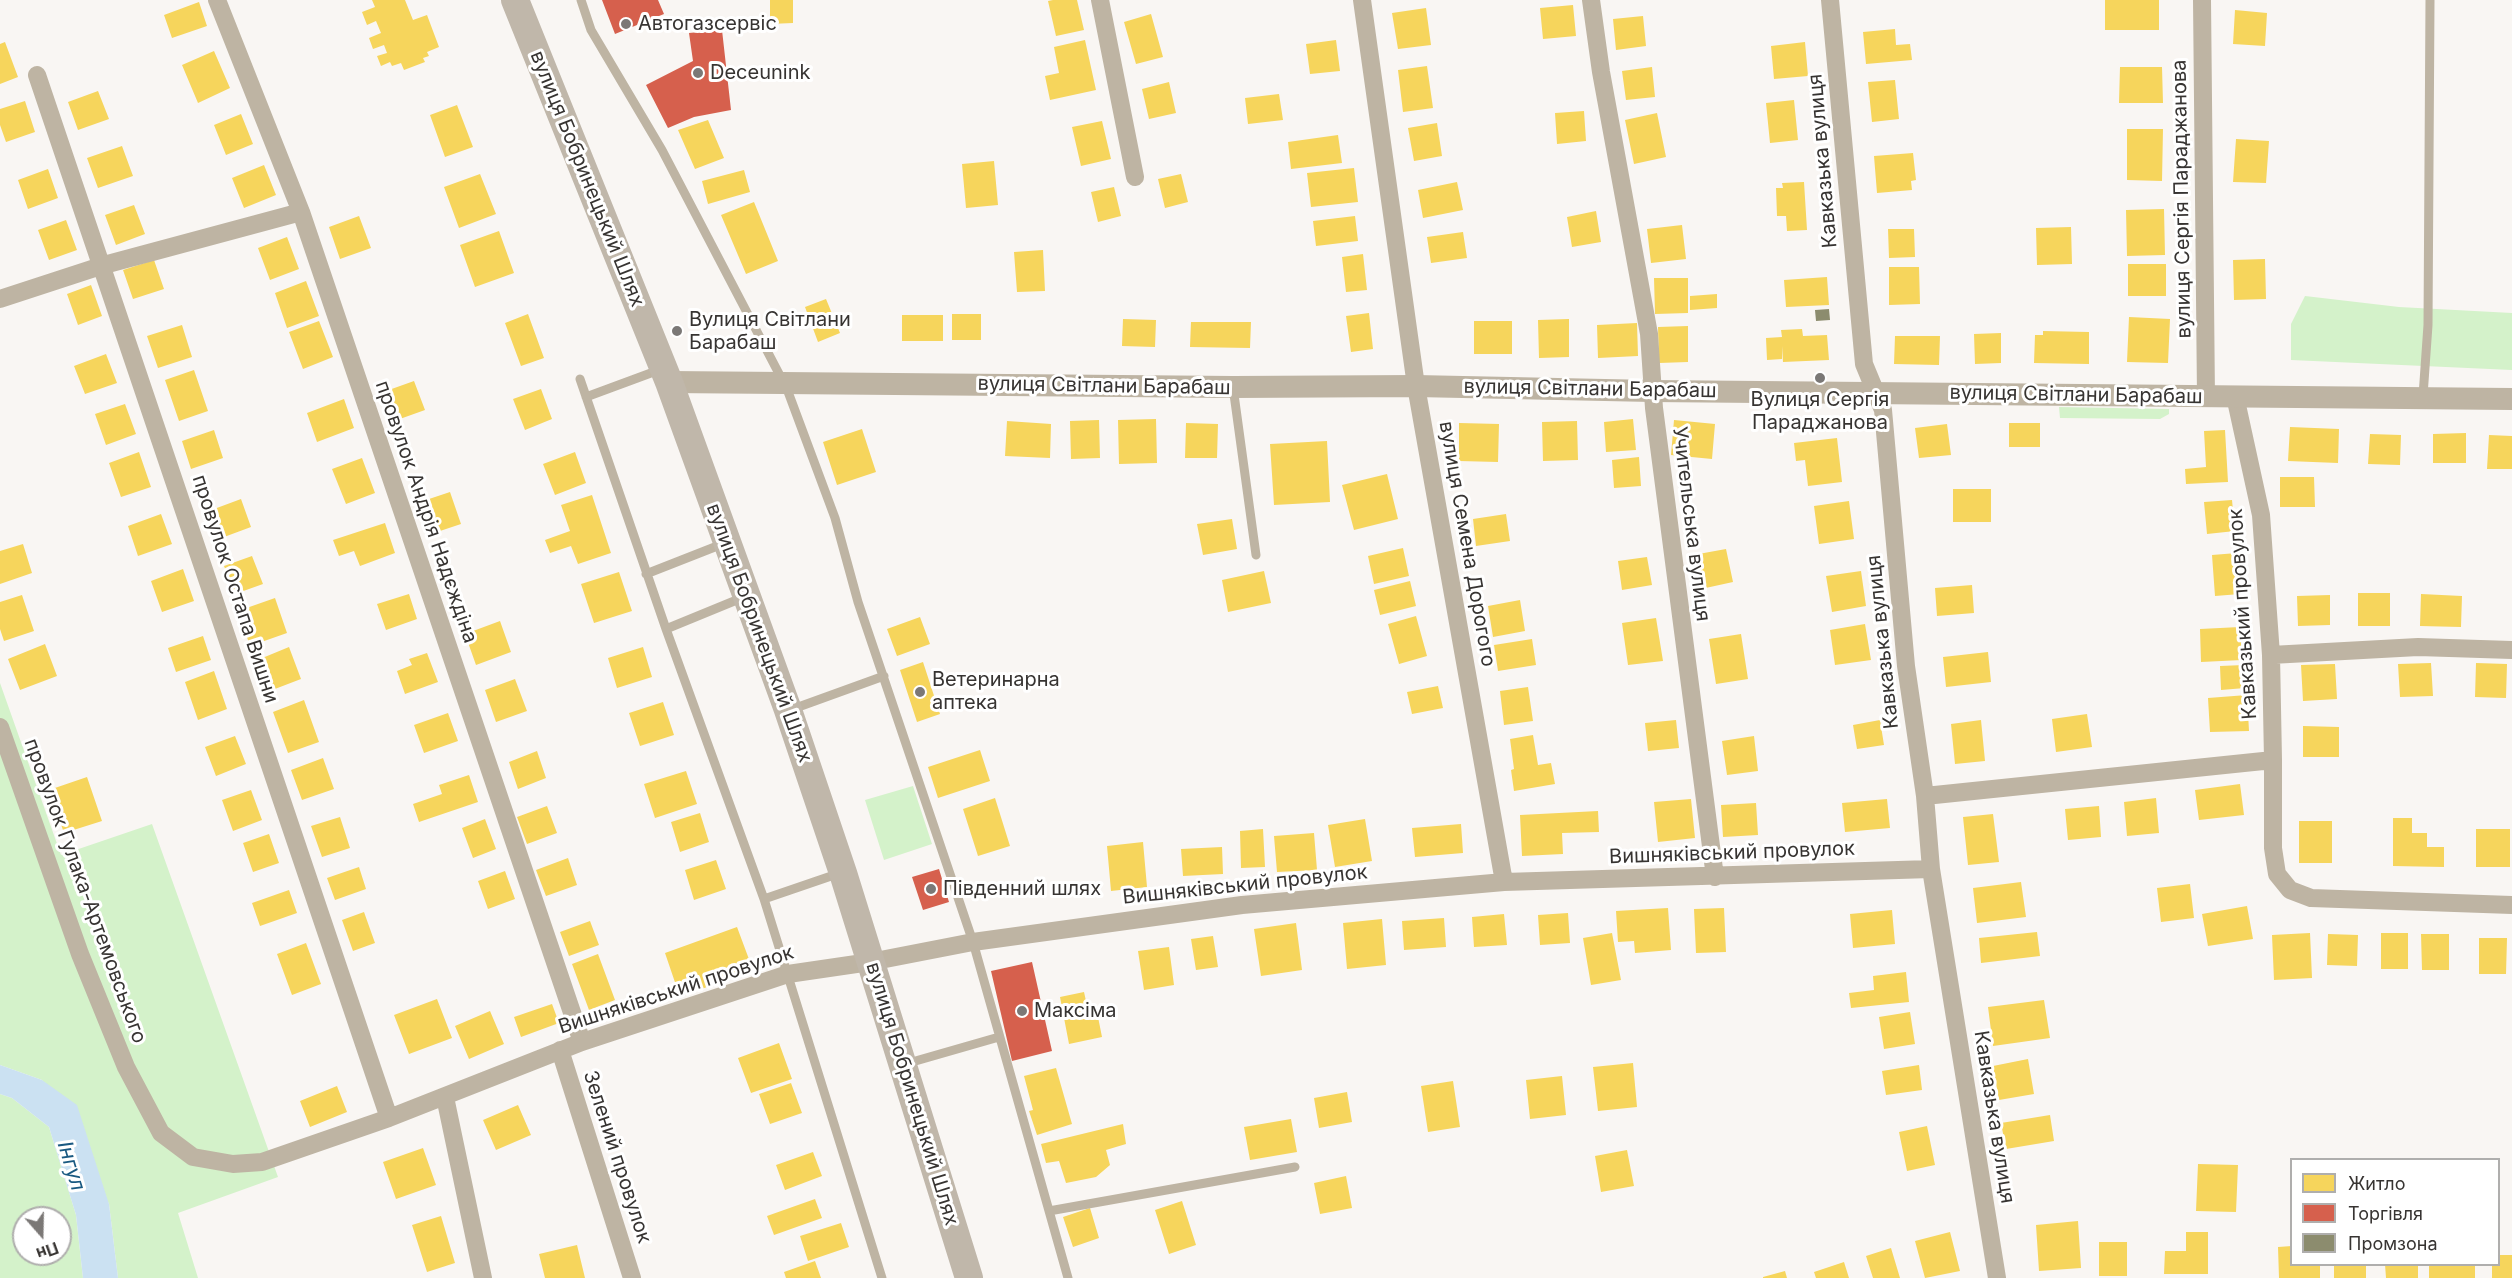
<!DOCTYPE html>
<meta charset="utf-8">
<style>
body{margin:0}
#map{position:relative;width:2512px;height:1278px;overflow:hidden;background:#f9f6f3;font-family:Inter,sans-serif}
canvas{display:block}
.legend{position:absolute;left:2290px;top:1158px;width:210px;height:108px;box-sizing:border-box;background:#fff;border:2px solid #afaead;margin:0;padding:8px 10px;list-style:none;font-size:18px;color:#373432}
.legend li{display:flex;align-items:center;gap:12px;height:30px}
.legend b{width:30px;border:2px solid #afaead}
.north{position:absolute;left:12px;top:1206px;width:60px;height:60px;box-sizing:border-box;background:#fff;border:2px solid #afaead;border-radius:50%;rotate:160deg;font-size:16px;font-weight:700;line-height:24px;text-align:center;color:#373432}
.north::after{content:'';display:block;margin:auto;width:21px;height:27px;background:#7b7876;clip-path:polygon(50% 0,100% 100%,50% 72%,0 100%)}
</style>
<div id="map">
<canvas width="2512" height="1278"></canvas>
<ul class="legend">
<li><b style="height:16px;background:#f6d55c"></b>Житло</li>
<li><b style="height:16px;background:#d6604d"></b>Торгівля</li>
<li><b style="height:16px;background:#8c8c6e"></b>Промзона</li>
</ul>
<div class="north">Пн</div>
</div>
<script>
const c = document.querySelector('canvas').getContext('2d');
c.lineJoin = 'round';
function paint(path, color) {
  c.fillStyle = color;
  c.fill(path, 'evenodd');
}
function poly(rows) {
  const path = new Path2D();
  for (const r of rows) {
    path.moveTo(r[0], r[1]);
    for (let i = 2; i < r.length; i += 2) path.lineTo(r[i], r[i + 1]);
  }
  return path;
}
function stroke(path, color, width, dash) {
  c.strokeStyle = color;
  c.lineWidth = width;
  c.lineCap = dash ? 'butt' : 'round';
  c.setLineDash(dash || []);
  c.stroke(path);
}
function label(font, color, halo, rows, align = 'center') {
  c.font = font + ' Inter,sans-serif';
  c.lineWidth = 6;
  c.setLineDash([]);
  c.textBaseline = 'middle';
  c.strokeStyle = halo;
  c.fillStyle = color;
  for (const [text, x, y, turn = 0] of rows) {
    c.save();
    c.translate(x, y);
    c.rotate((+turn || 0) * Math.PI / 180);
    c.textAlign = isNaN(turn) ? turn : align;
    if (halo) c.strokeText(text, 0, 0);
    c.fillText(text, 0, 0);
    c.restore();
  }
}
paint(poly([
 [2305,296,2399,307,2512,313,2512,370,2291,360,2291,324],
 [2059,407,2169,409,2169,414,2160,419,2060,418],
 [0,683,61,855,152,824,278,1177,178,1213,198,1278,118,1278,109,1204,42,1080,0,1065],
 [913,786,932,844,884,860,865,800],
 [0,1094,12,1098,49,1127,76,1215,83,1278,0,1278],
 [24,1218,60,1218,60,1254,24,1254]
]), '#d4f2ca');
paint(poly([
 [0,1065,42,1080,77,1105,109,1204,118,1278,83,1278,76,1215,49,1127,12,1098,0,1094]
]), '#cbe1f2');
paint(poly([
 [372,0,405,0,413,20,427,15,439,47,427,52,429,56,423,58,425,62,404,70,401,63,392,66,390,62,381,66,377,56,387,53,384,45,373,49,369,38,381,33,376,21,367,25,362,12,375,7],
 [770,0,793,0,793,23,770,24],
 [1053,0,1077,0,1084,30,1056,36,1048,1],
 [2105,0,2159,0,2159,30,2105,30],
 [199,2,207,26,172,38,164,15],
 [1573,5,1576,36,1543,39,1540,8],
 [1426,8,1431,45,1398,49,1392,13],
 [2235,10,2267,13,2265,46,2233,44],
 [1151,14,1163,57,1136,64,1124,22],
 [1643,16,1646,46,1616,50,1613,19],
 [1895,29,1896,45,1910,44,1912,60,1866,64,1863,32],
 [1085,40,1096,90,1050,100,1045,76,1059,73,1054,47],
 [1336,40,1340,71,1310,74,1306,44],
 [5,42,18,77,0,84,0,44],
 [1805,42,1808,76,1774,79,1771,46],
 [214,51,230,88,198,103,182,65],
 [1427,66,1433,108,1403,112,1398,70],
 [1652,67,1655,97,1626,100,1622,71],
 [2120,67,2162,67,2163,103,2119,103],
 [1895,80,1899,119,1872,122,1868,82],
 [1169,82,1176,113,1149,119,1142,89],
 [98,91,109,119,78,130,68,102],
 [1279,94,1283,120,1248,124,1245,98],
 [1794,100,1798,140,1770,143,1766,103],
 [25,101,35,132,6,142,0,125,0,109],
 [457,105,473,147,445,157,430,115],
 [1584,111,1586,141,1557,144,1555,113],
 [1657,113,1666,157,1634,164,1625,120],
 [241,114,253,144,226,155,214,125],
 [708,120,724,158,695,169,678,130],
 [1102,121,1111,159,1081,166,1072,127],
 [1437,123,1442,156,1414,161,1408,128],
 [2127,129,2163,129,2162,181,2127,180],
 [1338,135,1342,163,1291,169,1288,142],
 [2236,139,2269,141,2266,183,2233,182],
 [122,146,133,176,98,188,87,158],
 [1913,153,1916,180,1911,181,1912,190,1877,193,1874,156],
 [994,161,998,205,966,208,962,164],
 [264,165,276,195,244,208,232,178],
 [1354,168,1358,202,1311,207,1307,173],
 [48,169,58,198,28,209,18,180],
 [744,170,750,192,708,204,702,181],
 [480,174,496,214,459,228,444,187],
 [1181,174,1188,202,1165,208,1158,179],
 [1457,182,1463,210,1423,218,1418,190],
 [1804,182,1807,230,1787,231,1786,216,1777,216,1776,188,1783,188,1782,183],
 [1114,187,1121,216,1098,222,1091,192],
 [754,202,778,261,746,274,721,215],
 [134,205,145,234,116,245,105,215],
 [2164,209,2165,255,2127,256,2126,210],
 [1596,211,1601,242,1572,247,1567,217],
 [359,216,371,248,340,259,329,227],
 [1355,216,1358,241,1316,246,1313,221],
 [66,220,77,250,49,260,38,230],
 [1682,225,1686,259,1651,263,1647,229],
 [2071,227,2072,264,2037,265,2036,228],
 [1888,229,1914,229,1915,257,1889,258],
 [499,231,514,273,475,287,460,245],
 [1463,232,1467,258,1431,263,1427,237],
 [287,237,299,269,270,280,258,248],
 [1043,250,1045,291,1017,292,1014,252],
 [1363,254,1367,290,1346,292,1342,257],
 [2265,259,2266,299,2234,300,2233,260],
 [154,260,164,289,133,299,123,270],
 [2128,264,2166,264,2166,296,2128,296],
 [1889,267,1919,267,1920,304,1889,305],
 [1827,277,1829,305,1786,307,1784,280],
 [1654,278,1688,278,1688,313,1655,314],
 [306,281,319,316,287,328,275,293],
 [91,285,102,316,78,325,67,294],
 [1717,294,1717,308,1690,310,1690,296],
 [826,299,840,333,818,342,805,307],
 [1369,313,1373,349,1351,352,1346,316],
 [528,314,544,358,521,366,505,323],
 [952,314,981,314,981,340,952,340],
 [902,315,943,315,943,341,902,341],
 [2129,317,2170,319,2168,363,2127,362],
 [1123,319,1156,320,1155,347,1122,346],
 [1569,319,1569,357,1539,358,1538,320],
 [319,321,333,357,303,369,289,332],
 [1474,321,1512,321,1512,354,1474,354],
 [1191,322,1251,322,1250,348,1190,347],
 [1637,323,1638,356,1598,358,1597,325],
 [182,325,192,357,158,368,147,336],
 [1688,326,1688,362,1659,363,1658,327],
 [1802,329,1803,336,1827,335,1829,360,1783,362,1782,346,1782,359,1767,360,1766,338,1782,337,1781,330],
 [2043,331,2089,332,2089,364,2034,363,2035,335,2043,335],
 [2001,333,2001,363,1975,364,1974,334],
 [1895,336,1940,336,1939,365,1894,364],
 [106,354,117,383,85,394,74,366],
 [194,370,208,411,179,421,165,380],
 [414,381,425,410,397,420,386,391],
 [541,389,552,419,525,430,513,399],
 [344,399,354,428,317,442,307,413],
 [125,404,136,434,106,445,95,414],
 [1156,419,1157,463,1119,464,1118,420],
 [1633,419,1636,450,1606,452,1604,422],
 [1099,420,1100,458,1071,459,1070,421],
 [1674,420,1715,424,1712,459,1671,455],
 [1007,421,1051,424,1050,458,1005,456],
 [1577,421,1578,460,1543,461,1542,422],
 [1186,423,1218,424,1217,458,1185,458],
 [1459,423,1499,424,1498,462,1459,461],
 [2009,423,2040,423,2040,447,2009,447],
 [1947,424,1951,455,1919,458,1915,428],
 [2290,427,2339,429,2338,463,2288,461],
 [862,429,876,472,837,485,823,442],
 [214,430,223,458,191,469,182,441],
 [2225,430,2228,482,2186,484,2185,469,2206,467,2204,431],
 [2466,433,2466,463,2433,463,2433,434],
 [2370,434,2401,435,2400,465,2368,464],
 [2489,435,2512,436,2512,469,2487,469],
 [1837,438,1842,482,1808,486,1805,460,1796,461,1794,443],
 [1327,441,1330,502,1274,505,1270,444],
 [139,452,151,487,121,497,109,463],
 [575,452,586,483,555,495,543,464],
 [1639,457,1641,486,1614,488,1612,460],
 [362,458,375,493,346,504,332,469],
 [1387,474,1398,519,1354,530,1342,485],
 [2280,477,2314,477,2315,507,2280,507],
 [1953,489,1991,489,1991,522,1953,522],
 [450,492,461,524,431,534,420,502],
 [592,495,611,553,578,564,571,546,550,553,545,540,570,531,561,505],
 [241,499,251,527,216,540,206,512],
 [2232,500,2235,531,2207,534,2204,502],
 [1849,501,1854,539,1819,544,1814,506],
 [161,514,172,544,138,556,128,526],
 [1506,514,1510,541,1476,546,1473,519],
 [1232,519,1237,549,1203,555,1197,524],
 [385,523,395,553,360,566,354,551,339,556,333,540],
 [23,544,32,573,0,584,0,551],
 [1403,548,1409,576,1374,584,1368,556],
 [1726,549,1733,582,1701,589,1693,555],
 [2237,553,2240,594,2215,596,2212,555],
 [252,556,263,584,235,594,224,566],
 [1647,557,1652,585,1622,590,1618,561],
 [183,569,194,601,162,612,151,581],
 [1264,571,1271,603,1228,612,1222,580],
 [1861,571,1866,606,1832,612,1826,576],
 [619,572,632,611,594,623,581,584],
 [1410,581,1416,606,1380,615,1374,590],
 [1972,585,1974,613,1937,616,1935,588],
 [2358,593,2390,593,2390,626,2358,626],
 [409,594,417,619,386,630,377,604],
 [2421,594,2462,596,2461,627,2420,626],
 [22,595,34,631,4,641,0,629,0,602],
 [2330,595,2330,625,2298,626,2297,596],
 [275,598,287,633,250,646,238,611],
 [1520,600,1525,631,1493,637,1488,606],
 [1416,616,1427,656,1399,664,1388,624],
 [920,617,930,644,897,656,887,629],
 [1656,618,1663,661,1628,665,1622,623],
 [500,621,511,652,476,665,465,634],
 [1865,624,1871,660,1835,665,1830,630],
 [2240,627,2242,660,2201,662,2200,629],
 [1741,634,1748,679,1716,684,1709,639],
 [203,636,211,660,176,672,168,648],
 [1532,639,1536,665,1498,671,1494,645],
 [45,644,57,676,20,690,8,659],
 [289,647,301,679,267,692,255,661],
 [643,647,652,677,617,688,608,658],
 [1988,652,1991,682,1946,687,1943,657],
 [427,653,438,682,405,694,397,671,412,665,409,659],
 [923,662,940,714,917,722,900,670],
 [2431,663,2433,696,2400,697,2398,664],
 [2476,663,2507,664,2506,698,2475,697],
 [2335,664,2337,699,2303,701,2301,665],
 [2244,665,2245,688,2221,690,2220,666],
 [214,671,227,709,198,720,185,682],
 [515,679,527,711,496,722,485,690],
 [1438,686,1443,708,1412,714,1407,692],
 [1528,687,1533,721,1504,725,1500,691],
 [2247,695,2249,731,2210,732,2208,698],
 [304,700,319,742,288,753,273,712],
 [663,702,674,735,640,746,629,713],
 [448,713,458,741,424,753,414,725],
 [2087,714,2092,747,2056,752,2052,719],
 [1676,720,1679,748,1648,751,1645,723],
 [1880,720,1884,745,1857,749,1853,725],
 [1981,720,1985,761,1955,764,1951,724],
 [2303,726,2339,727,2339,757,2303,757],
 [1533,735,1538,765,1551,763,1555,784,1514,791,1511,770,1514,769,1510,739],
 [235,736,246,764,216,776,205,747],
 [1754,736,1758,771,1727,775,1722,741],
 [980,750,990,781,938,798,928,767],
 [537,751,546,778,518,789,509,762],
 [323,758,334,789,302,800,291,770],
 [686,771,697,804,655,818,644,784],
 [469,775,478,802,419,822,413,804,442,794,439,785],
 [87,777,102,821,64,833,49,790],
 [2240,784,2244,815,2199,820,2195,790],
 [251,790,262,820,233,831,222,800],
 [995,798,1010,846,978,856,963,809],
 [2156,798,2159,833,2127,836,2124,802],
 [1691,799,1695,838,1658,842,1654,802],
 [1887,799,1890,828,1845,832,1842,803],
 [1756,803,1758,835,1723,837,1721,805],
 [547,806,557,833,527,844,517,817],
 [2099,806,2101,837,2068,840,2065,809],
 [1598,811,1599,832,1562,833,1563,854,1522,856,1520,815],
 [700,813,709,842,680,852,671,822],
 [1993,814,1999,862,1968,865,1963,817],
 [340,817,350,848,322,857,311,826],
 [2393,818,2412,818,2412,833,2427,833,2427,847,2444,847,2444,867,2393,866],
 [485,819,496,849,473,858,462,828],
 [1365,819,1372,861,1335,867,1328,825],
 [2299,821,2332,821,2332,863,2299,863],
 [1461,824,1463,853,1415,857,1412,828],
 [1263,829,1265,867,1241,868,1240,831],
 [2476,829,2510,829,2510,867,2476,867],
 [1314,833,1317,870,1277,872,1274,836],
 [269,834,279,863,253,872,243,843],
 [1143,842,1147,887,1111,891,1107,846],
 [1222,847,1223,874,1183,876,1181,849],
 [568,858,577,885,546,896,536,870],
 [716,860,726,889,694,900,685,870],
 [359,867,366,889,335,900,327,878],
 [505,871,515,899,488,909,478,881],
 [2021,882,2026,917,1977,923,1973,888],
 [2190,884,2194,918,2161,922,2157,888],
 [289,890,297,913,260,926,252,903],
 [2247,906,2253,939,2208,946,2202,914],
 [1668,908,1671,950,1635,953,1634,941,1618,942,1616,911],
 [1724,908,1726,952,1696,953,1694,909],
 [1892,910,1895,944,1853,948,1850,914],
 [364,912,375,943,353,951,342,920],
 [1568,913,1570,943,1540,945,1538,915],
 [1504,914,1507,945,1474,947,1472,917],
 [1444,918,1446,947,1404,950,1402,921],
 [1382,919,1386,965,1347,969,1343,923],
 [590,921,599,945,569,956,560,932],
 [1296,923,1302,970,1261,976,1254,929],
 [737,927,753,970,680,997,665,953],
 [2037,932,2040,956,1981,963,1979,938],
 [1612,933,1621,980,1591,985,1583,938],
 [2310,933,2312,978,2274,980,2272,935],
 [2381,933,2408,933,2408,969,2381,969],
 [2328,934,2358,935,2357,966,2327,965],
 [2421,934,2449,934,2449,970,2422,970],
 [1213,936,1218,967,1196,970,1191,939],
 [2479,938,2507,938,2506,974,2479,974],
 [306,943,321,984,292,995,277,954],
 [1169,947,1174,985,1144,990,1138,951],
 [598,954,615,1000,589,1010,572,964],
 [1906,972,1909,1002,1851,1008,1849,993,1874,990,1873,976],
 [1084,992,1090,1019,1098,1017,1102,1037,1069,1044,1060,997],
 [437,999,452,1038,409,1054,394,1015],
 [2044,1000,2050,1038,1993,1046,1988,1007],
 [552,1004,559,1023,521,1037,514,1017],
 [490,1011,504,1044,469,1059,455,1026],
 [1910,1012,1915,1044,1884,1049,1879,1017],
 [779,1043,792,1079,751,1093,738,1058],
 [2028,1059,2034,1094,1999,1100,1993,1066],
 [1633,1063,1637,1107,1598,1111,1593,1067],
 [1919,1065,1922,1090,1886,1095,1882,1071],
 [1056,1068,1072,1124,1037,1135,1029,1111,1033,1110,1024,1076],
 [1562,1076,1566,1115,1530,1119,1526,1080],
 [1453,1081,1460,1127,1428,1132,1421,1086],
 [791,1083,802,1113,770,1124,759,1094],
 [337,1086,347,1112,310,1127,300,1101],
 [1347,1092,1352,1122,1319,1128,1314,1098],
 [518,1105,531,1135,496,1150,483,1120],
 [2050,1115,2054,1141,2006,1149,2001,1123],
 [1291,1119,1297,1152,1250,1160,1244,1127],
 [1123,1124,1126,1144,1106,1150,1110,1165,1096,1177,1066,1183,1059,1161,1046,1163,1041,1144],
 [1927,1126,1935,1165,1907,1171,1899,1132],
 [423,1148,436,1185,396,1199,383,1162],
 [1627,1150,1634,1186,1601,1192,1595,1156],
 [813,1152,822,1176,785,1190,776,1165],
 [2198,1164,2238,1165,2236,1212,2196,1211],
 [1346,1176,1352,1208,1320,1214,1314,1183],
 [815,1199,822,1218,774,1235,767,1216],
 [1182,1201,1196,1245,1169,1254,1155,1210],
 [1090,1208,1099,1238,1073,1247,1063,1217],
 [441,1216,455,1263,427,1272,412,1225],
 [2078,1221,2081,1268,2039,1271,2036,1225],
 [841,1223,849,1247,808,1261,800,1236],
 [1950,1232,1960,1271,1925,1278,1915,1241],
 [2186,1232,2208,1232,2208,1274,2164,1274,2165,1251,2186,1251],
 [2099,1242,2127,1242,2127,1276,2099,1276],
 [577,1245,585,1278,545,1278,539,1254],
 [2292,1246,2292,1264,2320,1264,2320,1278,2279,1278,2278,1247],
 [1891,1248,1900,1278,1873,1278,1866,1256],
 [2498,1255,2512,1255,2512,1278,2492,1278,2492,1264,2498,1264],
 [815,1261,821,1278,786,1278,784,1272],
 [1844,1262,1849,1278,1816,1278,1814,1272],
 [2334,1264,2366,1264,2366,1278,2334,1278],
 [2385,1264,2418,1264,2418,1278,2386,1278],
 [2429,1264,2475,1264,2475,1278,2429,1278],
 [1785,1271,1787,1278,1763,1278,1763,1277]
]), '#f6d55c');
paint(poly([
 [602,0,658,0,664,14,615,34],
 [722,30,731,110,694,117,668,128,646,85,693,61,689,33],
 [939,869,949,902,923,910,912,877],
 [1032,962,1052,1051,1012,1061,991,971]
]), '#d6604d');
paint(poly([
 [1829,309,1830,320,1816,321,1815,310]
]), '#8c8c6e');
stroke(poly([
 [581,0,591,30,662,150,787,389,835,518,858,602,973,942,1068,1278],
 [580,379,666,629,764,899,882,1278],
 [1233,387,1256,555],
 [2423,396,2428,325,2430,0],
 [586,397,659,370],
 [646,574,725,543],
 [666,629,744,597],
 [790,710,884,676],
 [764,899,840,873],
 [905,1064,999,1037],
 [1049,1211,1295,1167]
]), '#beb4a3', 9);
stroke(poly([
 [217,0,301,212,582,1042],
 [1100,0,1135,177],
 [1362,0,1416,386,1504,882],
 [1591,0,1601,72,1649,334,1654,408,1715,877],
 [1830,0,1864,364,1883,410,1906,666,1925,796,1931,869,1997,1278],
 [2202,0,2206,397],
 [37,75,389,1118],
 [0,299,104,265,301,212],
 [2235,396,2261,515,2271,655,2273,760],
 [2271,655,2418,647,2512,650],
 [0,727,80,954,126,1067,161,1133,193,1157,233,1164,262,1162,389,1118,582,1042,788,974,870,962,973,942,1242,905,1504,882,1931,869],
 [1925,796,2273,760,2273,848,2277,874,2290,890,2311,898,2512,905],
 [560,1050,632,1278],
 [445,1097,483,1278]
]), '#beb4a3', 18);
stroke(poly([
 [669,382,1233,387,1416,386,1652,391,2512,399]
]), '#beb4a3', 22);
stroke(poly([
 [515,0,669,382,788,710,843,873,969,1278]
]), '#c0b7aa', 28);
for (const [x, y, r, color] of [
 [626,24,6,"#7b7876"],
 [698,73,6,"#7b7876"],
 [677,331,6,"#7b7876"],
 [1820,378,6,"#7b7876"],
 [920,692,6,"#7b7876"],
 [931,889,6,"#7b7876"],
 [1022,1011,6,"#7b7876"]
]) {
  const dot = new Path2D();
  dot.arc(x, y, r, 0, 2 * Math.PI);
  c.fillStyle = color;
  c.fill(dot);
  stroke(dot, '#fff', 2);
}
label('20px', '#373432', '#fff', [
 ["Автогазсервіс",638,24],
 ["Deceunink",710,73],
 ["Вулиця Світлани",689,320],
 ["Барабаш",689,343],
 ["Вулиця Сергія",1820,400,"center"],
 ["Параджанова",1820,423,"center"],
 ["Ветеринарна",932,680],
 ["аптека",932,703],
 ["Південний шлях",943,889],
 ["Максіма",1034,1011]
], 'left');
label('20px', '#373432', '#fff', [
 ["Кавказька вулиця",1823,161,-95],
 ["вулиця Бобринецький Шлях",587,179,68],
 ["вулиця Сергія Параджанова",2182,199,-91],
 ["вулиця Світлани Барабаш",1104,386,1],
 ["вулиця Світлани Барабаш",1590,389,1],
 ["вулиця Світлани Барабаш",2076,395,1],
 ["провулок Андрія Надєждіна",426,512,71],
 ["Учительська вулиця",1691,524,83],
 ["вулиця Семена Дорогого",1467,544,80],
 ["провулок Остапа Вишни",235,589,72],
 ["Кавказький провулок",2243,614,-94],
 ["вулиця Бобринецький Шлях",759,633,70],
 ["Кавказька вулиця",1883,642,-96],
 ["Вишняківський провулок",1732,853,-2],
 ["Вишняківський провулок",1245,885,-6],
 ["провулок Гулака-Артемовського",85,891,70],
 ["Вишняківський провулок",676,990,-18],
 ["вулиця Бобринецький Шлях",912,1094,73],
 ["Кавказька вулиця",1994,1117,81],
 ["Зелений провулок",617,1157,72]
]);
label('italic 21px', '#195981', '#fff', [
 ["Інгул",71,1166,73]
]);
</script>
